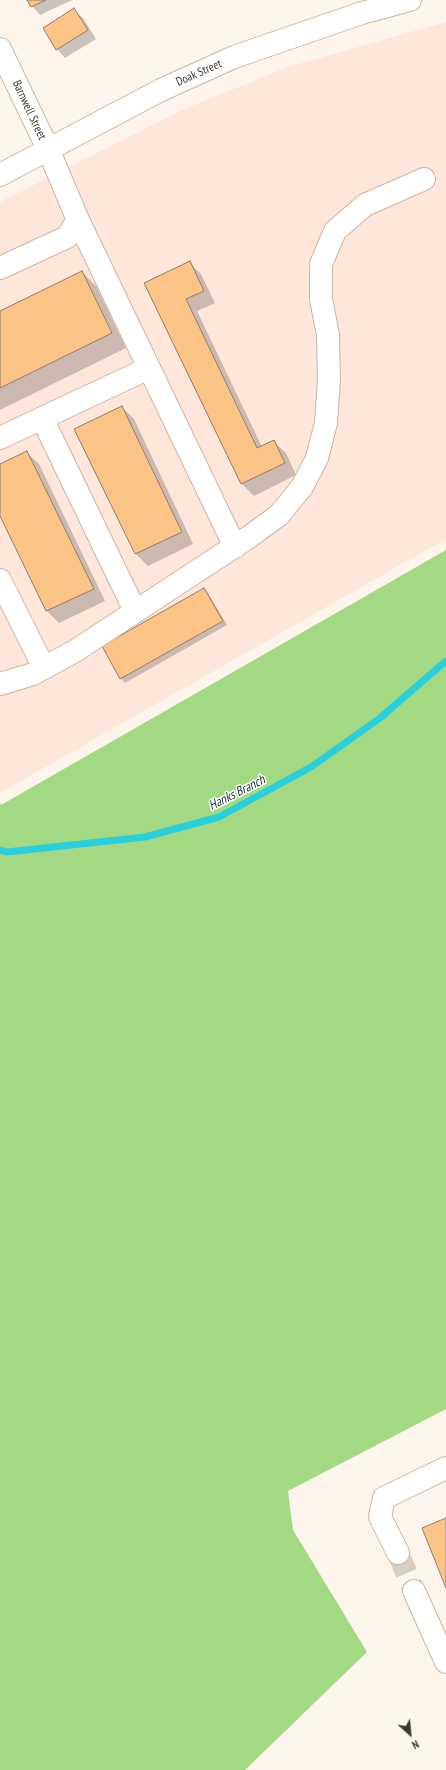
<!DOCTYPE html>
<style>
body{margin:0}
#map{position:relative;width:446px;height:1770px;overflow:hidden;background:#fdf4eb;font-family:"PT Sans Narrow",sans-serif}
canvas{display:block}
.north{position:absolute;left:390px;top:1714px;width:40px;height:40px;-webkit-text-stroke:3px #fff;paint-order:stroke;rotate:153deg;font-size:11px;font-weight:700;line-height:16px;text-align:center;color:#40372e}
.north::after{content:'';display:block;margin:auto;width:14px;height:18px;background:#40372e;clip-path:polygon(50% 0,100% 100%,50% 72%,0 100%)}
</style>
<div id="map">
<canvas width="446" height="1770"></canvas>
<div class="north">N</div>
</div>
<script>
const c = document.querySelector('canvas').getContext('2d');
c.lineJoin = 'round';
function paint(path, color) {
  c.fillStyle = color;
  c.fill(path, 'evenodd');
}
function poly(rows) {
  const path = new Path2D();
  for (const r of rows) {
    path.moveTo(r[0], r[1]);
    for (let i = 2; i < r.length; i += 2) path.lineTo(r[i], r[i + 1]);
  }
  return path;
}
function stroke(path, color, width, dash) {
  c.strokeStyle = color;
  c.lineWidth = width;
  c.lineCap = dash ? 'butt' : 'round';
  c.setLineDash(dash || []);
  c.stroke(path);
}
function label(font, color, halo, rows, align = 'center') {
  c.font = font + ' "PT Sans Narrow",sans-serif';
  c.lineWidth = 3;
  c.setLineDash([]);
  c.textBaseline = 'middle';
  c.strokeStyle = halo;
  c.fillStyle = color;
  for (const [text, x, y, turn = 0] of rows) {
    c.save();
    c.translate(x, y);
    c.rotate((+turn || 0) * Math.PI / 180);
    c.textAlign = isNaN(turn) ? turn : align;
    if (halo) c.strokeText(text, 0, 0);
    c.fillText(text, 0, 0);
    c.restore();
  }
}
paint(poly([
 [446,22,446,539,0,793,0,202,184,109,288,67]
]), '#fee6db');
paint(poly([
 [446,550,446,1409,288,1491,293,1530,367,1652,245,1770,0,1770,0,803,1,805]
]), '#a4d983');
paint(poly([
 [29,0,72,0,40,15,32,6],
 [74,10,83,18,96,39,65,58,57,49],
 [189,262,201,274,215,303,197,311,262,447,274,442,286,453,296,475,254,496,242,484,146,283],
 [82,272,96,286,126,348,0,410,0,312],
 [122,407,134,419,193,544,148,566,136,554,76,429],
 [27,453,39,464,105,601,59,623,47,611,0,513,0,466],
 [204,589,208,593,227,625,125,683,121,678,103,646]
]), '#0003');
stroke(poly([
 [0,850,7,852,145,837,219,817,311,767,380,718,446,661]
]), '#28cfdc', 7);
const building = poly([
 [27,0,46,0,31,7,27,0],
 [74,8,88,30,56,50,43,28,74,8],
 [190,261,204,291,186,299,257,448,274,440,285,463,241,484,144,283,190,261],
 [82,271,112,333,0,388,0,311,82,271],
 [122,406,182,532,135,554,74,429,122,406],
 [27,451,94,589,46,611,0,516,0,464,27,451],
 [204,588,223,621,120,679,102,646,204,588],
 [446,1518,446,1588,422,1528,446,1518]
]);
paint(building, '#fcc386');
stroke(building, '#927e69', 1);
stroke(poly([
 [398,1553,414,1591]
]), '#d7cec5', 22, [22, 11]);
const minor = poly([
 [0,49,48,149,78,220,67,237,0,268],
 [0,175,161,90,234,57,362,13,410,0],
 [78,220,235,547],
 [42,418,135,611],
 [0,438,149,368],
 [0,580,44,668],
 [0,684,33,674,75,651,249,537,279,515,302,487,317,458,326,423,329,379,328,335,321,299,321,264,335,231,365,205,424,179],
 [398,1553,380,1517,384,1498,446,1468],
 [414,1591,446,1662]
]);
stroke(minor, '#ccb6a0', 24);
stroke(minor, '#fff', 22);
label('12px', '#40372e', '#fff', [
 ["Doak Street",199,73,-24],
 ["Barnwell Street",29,110,65]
]);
label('italic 13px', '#1b3436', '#fff', [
 ["Hanks Branch",237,793,-27]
]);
</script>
